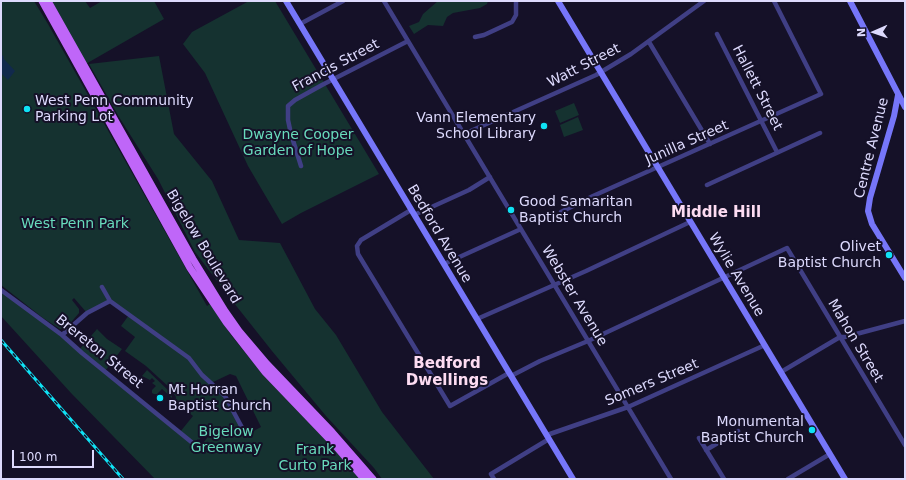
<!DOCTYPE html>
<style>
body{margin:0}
#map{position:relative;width:906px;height:480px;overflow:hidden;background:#151128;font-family:"DejaVu Sans",sans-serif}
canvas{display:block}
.frame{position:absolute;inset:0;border:2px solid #dddafd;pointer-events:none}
.north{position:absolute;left:854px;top:12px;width:40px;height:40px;-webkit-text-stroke:3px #151128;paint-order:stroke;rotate:268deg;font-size:11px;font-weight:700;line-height:16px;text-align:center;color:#dddafd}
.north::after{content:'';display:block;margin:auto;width:14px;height:18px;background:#dddafd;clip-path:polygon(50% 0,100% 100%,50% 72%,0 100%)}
.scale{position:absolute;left:12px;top:450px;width:82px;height:18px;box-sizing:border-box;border:2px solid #dddafd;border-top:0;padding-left:5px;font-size:12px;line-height:14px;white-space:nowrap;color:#dddafd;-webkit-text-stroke:3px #151128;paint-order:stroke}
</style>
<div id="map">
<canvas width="906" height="480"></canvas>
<div class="frame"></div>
<div class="north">N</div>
<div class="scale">100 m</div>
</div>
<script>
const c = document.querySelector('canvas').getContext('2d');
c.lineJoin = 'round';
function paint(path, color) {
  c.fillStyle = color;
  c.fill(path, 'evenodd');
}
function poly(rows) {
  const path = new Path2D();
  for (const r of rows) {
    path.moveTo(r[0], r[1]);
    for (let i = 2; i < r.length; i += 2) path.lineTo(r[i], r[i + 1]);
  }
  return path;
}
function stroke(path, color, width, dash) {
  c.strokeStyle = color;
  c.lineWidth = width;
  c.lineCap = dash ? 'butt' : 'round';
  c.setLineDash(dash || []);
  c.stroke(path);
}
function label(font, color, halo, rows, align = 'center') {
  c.font = font + ' "DejaVu Sans",sans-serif';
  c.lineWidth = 4;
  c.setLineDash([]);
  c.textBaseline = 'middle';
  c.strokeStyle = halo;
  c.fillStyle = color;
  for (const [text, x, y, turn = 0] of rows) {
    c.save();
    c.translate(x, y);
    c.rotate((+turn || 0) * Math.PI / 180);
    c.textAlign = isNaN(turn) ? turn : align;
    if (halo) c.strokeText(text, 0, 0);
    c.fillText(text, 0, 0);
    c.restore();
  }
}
paint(poly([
 [1,1,34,1,48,24,207,306,210,304,231,335,263,375,334,449,360,479,155,479,71,393,1,316,1,290,79,350,97,329,107,339,122,349,105,371,180,432,193,416,183,408,181,410,179,407,179,403,175,401,176,397,170,388,146,366,125,351,135,337,121,326,129,315,110,301,87,313,74,298,72,300,79,309,79,313,67,327,60,329,43,318,1,285],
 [230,374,236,376,261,427,246,435,225,396,211,383],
 [208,428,212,432,203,443,211,450,208,453,195,442,198,439,199,440],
 [48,1,85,1,90,8,102,1,154,1,164,19,84,65],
 [249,1,275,1,379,174,301,213,282,224,248,166,205,73,183,44,192,32],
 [438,1,488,1,487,4,480,8,453,13,447,17,443,26,428,25,414,34,409,26,419,22,423,14],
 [159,56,174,134,212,181,239,240,280,243,315,309,336,335,382,412,434,479,382,479,374,468,326,416,272,351,230,298,195,252,158,179,119,117,89,64],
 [574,103,579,115,560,123,555,111],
 [578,117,583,130,564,137,560,125],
 [147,370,170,392,172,396,172,398,162,389,157,394,154,394,152,393,152,390,156,386,152,383,155,381,152,378,150,380,142,376]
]), '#153230');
paint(poly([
 [2,55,4,57,3,58,15,71,8,80,1,73,1,57]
]), '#11294c');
stroke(poly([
 [384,1,671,479],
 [300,24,343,1],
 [717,34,777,152],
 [475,37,484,35,512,22,516,15,516,1],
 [649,42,710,144],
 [464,134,596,75,631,54,704,1],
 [301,166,291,134,288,120,288,106,295,100,322,85,408,41],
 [707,185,820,133],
 [411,210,361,240,357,246,358,254,450,406,509,373],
 [561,212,593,196,821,94,774,1],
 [414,215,469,190,490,177],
 [444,264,521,229],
 [102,287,110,301,189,358,202,375,225,396,246,435],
 [1,290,62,335,82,353,200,449],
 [477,319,586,271,690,222],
 [62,335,87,313,110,301],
 [781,372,840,337,845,337,905,321],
 [511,376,540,361,588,341,787,248,905,445],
 [547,435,628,407,765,345],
 [699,438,724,479],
 [706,450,738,431],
 [494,479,491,474,549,439],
 [788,479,830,454]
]), '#403f85', 4.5);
stroke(poly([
 [286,1,573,479],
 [558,1,845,479],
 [850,1,905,107],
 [898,95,894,116,870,198,868,211,872,224,905,278]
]), '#7676f9', 6);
stroke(poly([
 [42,1,190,268,226,322,265,372,333,443,364,479],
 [48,1,193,259,225,311,239,331,267,364,332,432,373,479]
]), '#bf66f8', 7);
const rail = poly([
 [1,340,123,479]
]);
stroke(rail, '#0fe2f4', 3);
stroke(rail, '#151128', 1.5, [4.5]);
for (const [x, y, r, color] of [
 [27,109,4,"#0fe2f4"],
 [544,126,4,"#0fe2f4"],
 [511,210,4,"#0fe2f4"],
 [889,255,4,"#0fe2f4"],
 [160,398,4,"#0fe2f4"],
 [812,430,4,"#0fe2f4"]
]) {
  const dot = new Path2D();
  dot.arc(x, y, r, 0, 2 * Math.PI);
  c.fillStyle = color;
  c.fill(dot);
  stroke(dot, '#151128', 1.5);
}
label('14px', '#dddafd', '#151128', [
 ["Francis Street",336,66,-28],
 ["Watt Street",584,66,-27],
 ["Hallett Street",757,88,63],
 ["Junilla Street",687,143,-24],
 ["Centre Avenue",872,148,-76],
 ["Bedford Avenue",439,234,59],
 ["Bigelow Boulevard",203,247,59],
 ["Wylie Avenue",736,275,59],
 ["Webster Avenue",574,296,59],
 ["Mahon Street",855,341,59],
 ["Brereton Street",99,352,39],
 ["Somers Street",652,383,-23]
]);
label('14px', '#dddafd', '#151128', [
 ["West Penn Community",35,101],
 ["Parking Lot",35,117],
 ["Vann Elementary",536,118,"right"],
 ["School Library",536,134,"right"],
 ["Good Samaritan",519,202],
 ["Baptist Church",519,218],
 ["Olivet",881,247,"right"],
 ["Baptist Church",881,263,"right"],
 ["Mt Horran",168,390],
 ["Baptist Church",168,406],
 ["Monumental",804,422,"right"],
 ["Baptist Church",804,438,"right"]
], 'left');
label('14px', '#68dbbc', '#151128', [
 ["Dwayne Cooper",298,135],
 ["Garden of Hope",298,151],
 ["West Penn Park",75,224],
 ["Bigelow",226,432],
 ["Greenway",226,448],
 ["Frank",315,450],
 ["Curto Park",315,466]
]);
label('bold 15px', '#fddcf2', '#151128', [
 ["Middle Hill",716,213],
 ["Bedford",447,364],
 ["Dwellings",447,381]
]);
</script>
